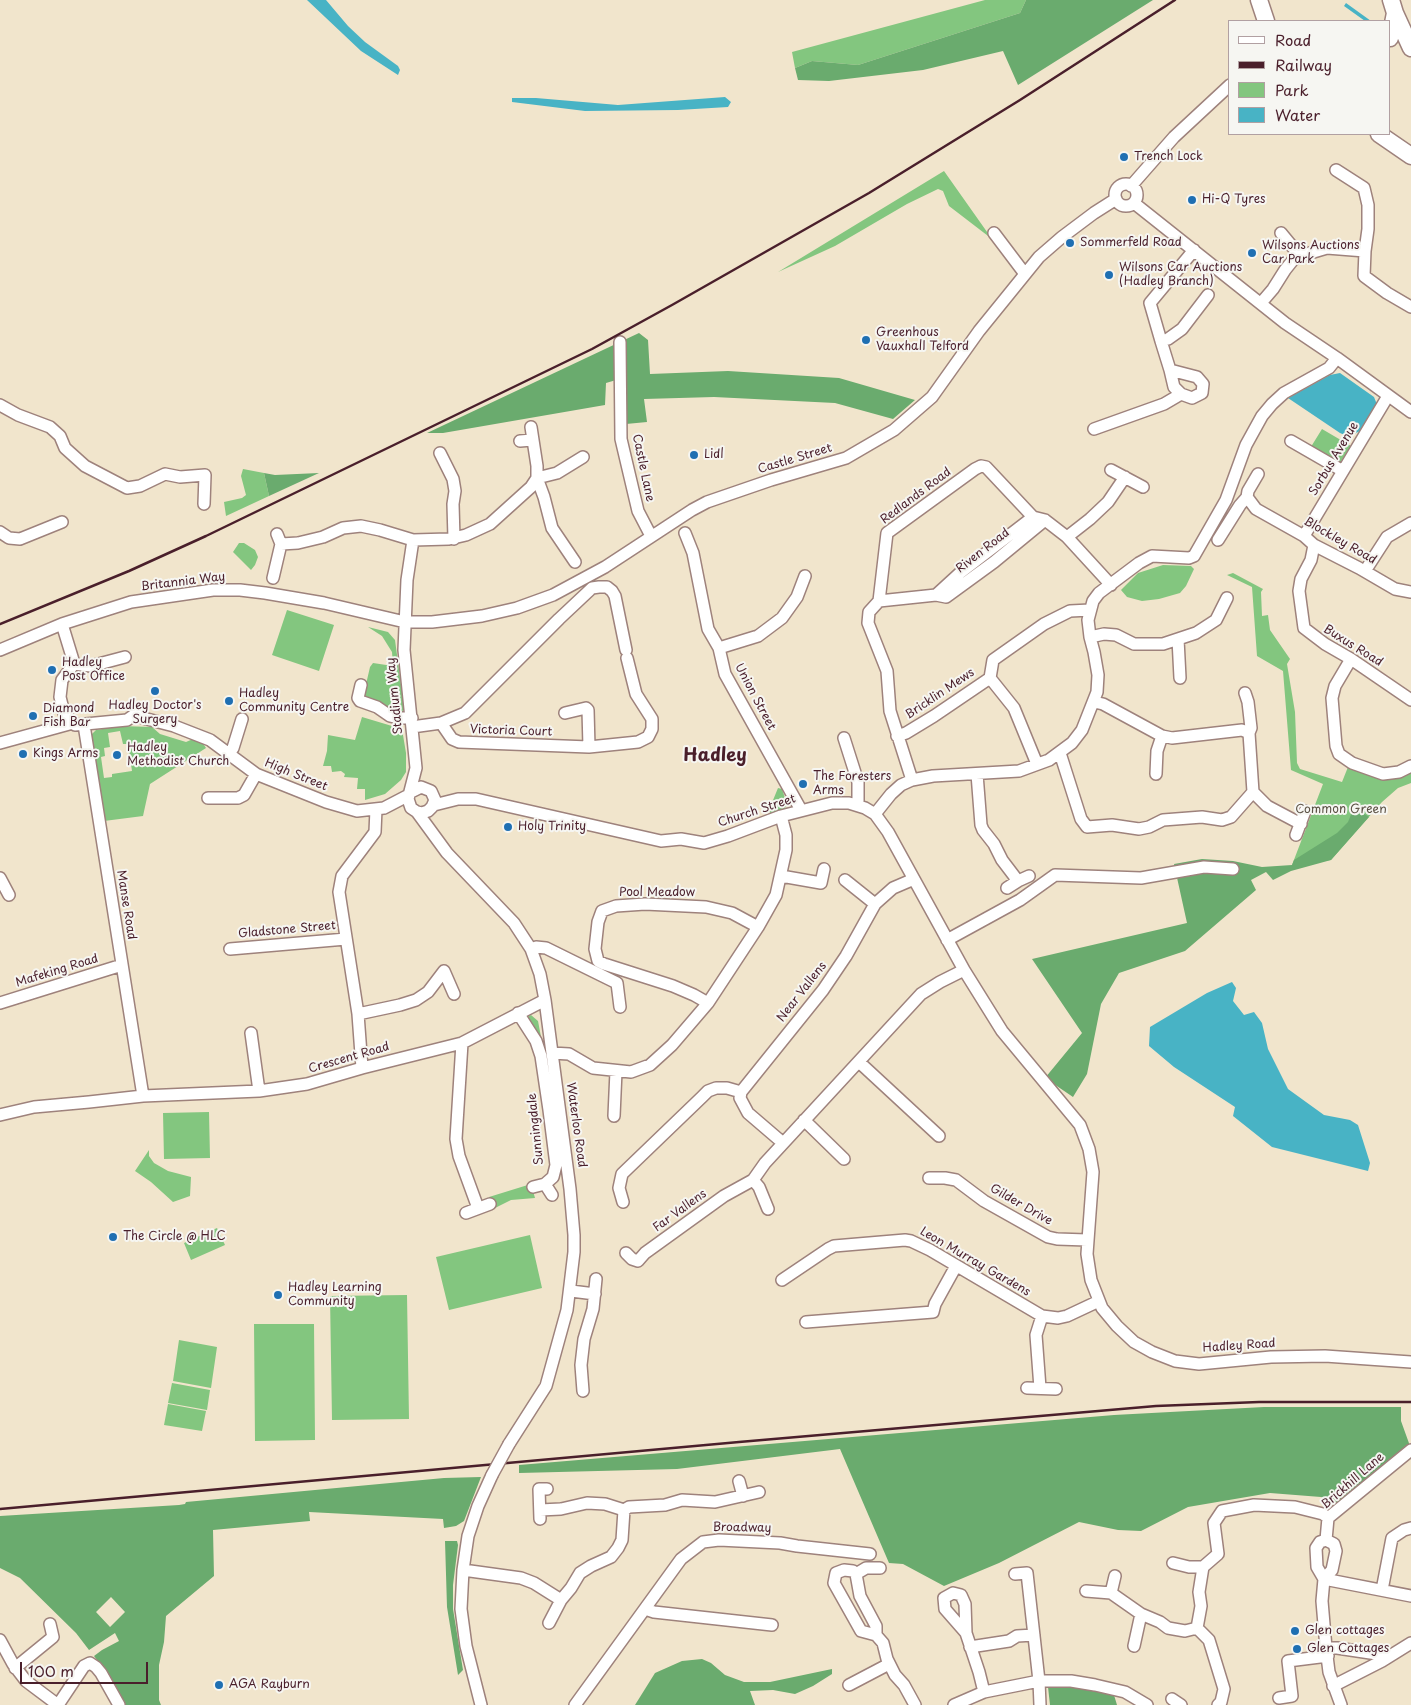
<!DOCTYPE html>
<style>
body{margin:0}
#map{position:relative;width:1411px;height:1705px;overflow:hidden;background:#f1e5cc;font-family:"Playpen Sans",sans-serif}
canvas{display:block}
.legend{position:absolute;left:1228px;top:20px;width:162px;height:115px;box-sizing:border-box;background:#f6f6f2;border:1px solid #b1a0a2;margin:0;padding:6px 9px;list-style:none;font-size:15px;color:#4a1f2b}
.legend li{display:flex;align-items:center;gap:10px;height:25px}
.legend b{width:25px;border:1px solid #b1a0a2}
.scale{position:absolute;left:20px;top:1662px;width:128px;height:22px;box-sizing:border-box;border:2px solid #4a1f2b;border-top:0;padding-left:6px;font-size:15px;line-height:18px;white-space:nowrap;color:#4a1f2b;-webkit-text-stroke:4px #f6f6f2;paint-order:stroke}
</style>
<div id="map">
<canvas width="1411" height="1705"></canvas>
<ul class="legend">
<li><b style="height:6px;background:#fff"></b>Road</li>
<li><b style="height:6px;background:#4a1f2b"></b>Railway</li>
<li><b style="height:14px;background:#83c67f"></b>Park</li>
<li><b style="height:14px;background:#48b3c5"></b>Water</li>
</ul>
<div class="scale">100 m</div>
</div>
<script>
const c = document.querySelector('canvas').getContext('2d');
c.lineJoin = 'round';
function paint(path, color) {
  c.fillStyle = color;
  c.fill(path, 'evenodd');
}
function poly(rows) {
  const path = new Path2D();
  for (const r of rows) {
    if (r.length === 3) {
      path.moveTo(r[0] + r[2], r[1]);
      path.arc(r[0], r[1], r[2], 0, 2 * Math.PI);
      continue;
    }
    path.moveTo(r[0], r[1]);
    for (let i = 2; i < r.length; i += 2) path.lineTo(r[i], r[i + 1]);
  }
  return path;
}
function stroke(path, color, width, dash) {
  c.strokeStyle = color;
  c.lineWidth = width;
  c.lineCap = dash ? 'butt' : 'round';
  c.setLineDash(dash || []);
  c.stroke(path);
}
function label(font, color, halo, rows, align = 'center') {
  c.font = font + ' "Playpen Sans",sans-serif';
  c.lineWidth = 4;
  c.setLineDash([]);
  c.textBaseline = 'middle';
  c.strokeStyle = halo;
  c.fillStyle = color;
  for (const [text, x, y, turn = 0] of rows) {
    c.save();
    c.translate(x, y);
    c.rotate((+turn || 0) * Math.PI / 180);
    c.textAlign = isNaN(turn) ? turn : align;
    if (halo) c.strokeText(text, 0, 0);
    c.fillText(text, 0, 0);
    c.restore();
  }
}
paint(poly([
 [985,0,1026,0,1020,13,858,65,812,61,795,68,792,52],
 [944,171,992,239,949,206,943,191,938,189,907,204,835,246,778,272],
 [1322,429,1351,446,1338,466,1309,450],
 [243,469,264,473,269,496,226,516,224,502,242,498,246,495,241,476],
 [239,543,244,543,255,550,258,557,255,565,251,570,233,552],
 [1163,565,1191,566,1194,569,1186,586,1180,593,1159,599,1142,601,1127,597,1121,590,1138,573],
 [1233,573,1263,589,1261,592,1262,616,1268,615,1270,630,1290,659,1287,664,1295,712,1297,763,1300,769,1342,782,1348,767,1381,779,1411,771,1411,783,1398,788,1382,802,1331,860,1292,865,1323,784,1291,770,1283,671,1257,656,1252,587,1227,575],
 [287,610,334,625,319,671,272,655],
 [368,627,388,632,395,640,404,707,402,713,395,714,365,699,364,693,370,667,373,663,393,666,392,652,382,636],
 [362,717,402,729,406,753,406,772,401,780,385,794,365,800,365,789,357,789,358,778,344,777,345,774,341,771,332,772,331,766,323,766,327,751,328,735,355,740],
 [121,726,152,727,160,734,186,742,193,739,202,742,206,748,150,784,143,816,104,821,91,737,92,734,96,730],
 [120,731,123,744,128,744,132,771,112,774,112,777,104,778,101,757,105,756,104,748,110,747,108,733],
 [778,788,782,789,785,798,788,799,788,804,783,810,770,813,769,810],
 [531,1015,538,1021,541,1037,539,1038,527,1017],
 [209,1112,210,1158,164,1159,163,1113],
 [149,1150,149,1156,154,1163,168,1171,191,1177,190,1196,173,1202,151,1182,135,1171],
 [531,1184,535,1198,511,1200,493,1209,489,1197],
 [217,1228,225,1245,191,1260,184,1243],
 [530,1235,542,1288,449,1310,436,1257],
 [407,1295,409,1419,332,1420,330,1296],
 [254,1324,314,1324,315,1440,255,1441],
 [179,1340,217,1347,211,1388,173,1381],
 [172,1383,210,1390,207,1410,168,1403],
 [168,1404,206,1411,202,1431,164,1425]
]), '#83c67f');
paint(poly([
 [1026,0,1153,0,1018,85,1003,51,923,70,829,81,798,80,795,68,812,61,858,65,1020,13],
 [639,333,648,340,650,374,728,371,839,378,915,400,893,419,835,403,714,397,644,399,647,422,626,424,623,378,606,383,605,405,443,433,427,433],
 [264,473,275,475,319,473,269,496],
 [1354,807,1369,817,1331,860,1291,871,1273,880,1266,872,1251,880,1256,890,1185,951,1119,973,1101,1004,1087,1074,1073,1097,1045,1078,1082,1033,1032,959,1187,923,1174,864,1202,859,1233,861,1262,867,1292,865,1294,860,1337,833,1348,822],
 [1264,1407,1401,1407,1401,1421,1410,1446,1339,1503,1321,1497,1270,1493,1188,1507,1141,1531,1118,1530,1079,1522,999,1563,944,1586,903,1564,889,1563,840,1449,677,1469,519,1473,519,1465,1114,1415],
 [481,1477,464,1521,456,1526,444,1528,443,1519,309,1512,310,1521,213,1530,214,1576,166,1616,164,1642,159,1665,159,1700,161,1705,123,1705,106,1672,94,1656,102,1650,119,1641,115,1633,89,1650,76,1633,20,1578,0,1568,0,1516,179,1505,185,1504,186,1502,444,1478],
 [111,1597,125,1612,110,1627,96,1612],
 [445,1541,457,1541,458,1545,453,1585,453,1609,463,1670,458,1675,447,1607],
 [702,1659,711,1663,725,1675,744,1682,770,1682,832,1669,832,1674,813,1686,795,1694,773,1690,750,1691,755,1705,635,1705,655,1673,682,1661],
 [1048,1687,1075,1687,1114,1695,1117,1705,1050,1705]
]), '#6aab6e');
paint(poly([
 [307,0,326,0,348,26,365,42,398,66,400,70,398,75,361,51],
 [1346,3,1371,21,1365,21,1344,6],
 [725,97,731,102,728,107,678,110,585,111,512,102,512,98,536,98,618,105],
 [1340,373,1374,397,1376,402,1377,406,1368,421,1360,431,1352,435,1347,436,1340,433,1288,398,1330,375],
 [1232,982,1236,988,1233,1001,1244,1015,1254,1012,1262,1023,1268,1049,1288,1089,1324,1115,1350,1120,1358,1125,1370,1163,1368,1171,1272,1147,1233,1116,1235,1107,1174,1067,1149,1046,1150,1027,1207,993]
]), '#48b3c5');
const minor = poly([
 [1336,170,1364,188,1368,205,1368,229,1365,251,1364,276,1387,293,1411,307],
 [1126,195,11],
 [1131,186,1174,137,1230,85],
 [1134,203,1285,323,1337,358,1411,412],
 [994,233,1025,274],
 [1281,233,1300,256],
 [1194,250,1150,303,1161,341,1168,339,1182,329,1208,295],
 [1261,303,1273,289,1285,270,1293,260,1300,256,1327,248,1365,251],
 [1161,341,1170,370,1197,377,1203,384,1202,393,1192,398,1181,394,1174,387,1170,370],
 [620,342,621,439,638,511,651,536],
 [0,405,18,415,50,427,60,436,65,448,85,466,127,488,140,486,165,474,180,477,205,475,204,504],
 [1094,429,1164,404,1181,394],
 [520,441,532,440],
 [1291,441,1343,471],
 [440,453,453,479,455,491,453,504,454,539],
 [1111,470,1143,487],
 [1258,474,1248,491,1247,497,1256,509,1304,536,1314,545,1359,568,1395,589,1411,592],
 [0,532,9,538,20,539,62,522],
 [685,533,693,553,708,629,719,648,725,674,801,810],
 [1304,536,1388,396],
 [1067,537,1090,519,1108,502,1125,477],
 [1218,540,1240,505,1247,497],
 [281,544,298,543,323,537,343,528,361,526,380,530,413,540,449,539,466,535,490,524,531,487,537,478,537,466,531,427],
 [1314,545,1311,560,1301,579,1299,591,1304,628,1325,644,1351,659,1411,700],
 [575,562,552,528,544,497,537,478,557,473,583,457],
 [1365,571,1387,537,1411,523],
 [273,578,281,544,277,534],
 [936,595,946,597,994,562,1045,520],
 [879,601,936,595,960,573,1033,517],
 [62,624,73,660,71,668,62,680,60,697,64,713,75,725,127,720,137,713,143,718,174,726,210,740,256,774,326,802,357,811,384,808,409,795],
 [1090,637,1104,634,1116,635,1134,644,1163,644,1196,633,1216,620,1227,598],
 [1178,639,1180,678],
 [719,648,758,636,782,618,797,597,805,576],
 [0,650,62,624,131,602,213,590,240,590,265,593,324,603,405,622,432,622,482,616,517,608,553,595,605,567,692,510,707,502,771,480,846,458,894,430,932,397,979,331,1039,257,1062,237,1094,213,1116,199],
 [1351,659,1335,686,1332,698,1336,746,1339,754,1352,763,1383,774,1399,772,1411,766],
 [73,664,91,666,125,657],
 [361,685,358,698,360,701,377,707,390,716,398,718,412,718],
 [1245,693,1248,702,1251,728,1249,733],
 [1094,702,1103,704,1162,736,1172,738,1242,730,1249,733,1253,792,1267,806,1301,824],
 [565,713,586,708,588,710,589,747,638,742,648,737,652,729,652,719,636,694,627,658],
 [441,723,452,739,459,742,589,747],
 [84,725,143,1096],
 [412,727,441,723,465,713,559,619,592,588,599,587,607,587,612,591,615,596,626,650],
 [897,736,906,733,934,716,990,678],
 [844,738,858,782,858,805],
 [0,743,73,723],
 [1060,753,1081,819,1087,827,1112,825,1139,829,1149,827,1163,820,1202,817,1222,820,1231,817,1253,792],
 [229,754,233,748,242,719],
 [1037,764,1014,708,990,678,993,660,1044,624,1070,611,1090,610],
 [977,774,981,825,983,830,994,844,1002,860,1018,881,1029,876],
 [1156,774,1157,751,1162,736],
 [912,780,890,711,887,671,868,623,869,612,879,601,887,533,975,469,981,466,986,467,1033,517,1045,520,1067,537,1111,585],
 [411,792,421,787,431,791,435,800,432,807,428,811,422,813,417,812,411,808,408,799,416,768,404,650,407,580,413,540],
 [208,798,238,798,244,795,256,774],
 [434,805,458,799,476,799,661,841,681,839,704,843,728,836,781,816,832,803,849,803,865,808,875,814,888,832,964,970,1002,1031,1080,1125,1089,1149,1093,1172,1087,1254,1091,1280,1102,1308,1117,1326,1134,1342,1152,1352,1175,1361,1199,1364,1271,1357,1325,1356,1411,1362],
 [417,812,447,853,514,923,531,949,540,974,545,1000,570,1189,574,1235,574,1252,567,1310,546,1386,509,1444],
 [875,814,891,794,901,785,912,780,933,776,1019,771,1049,760,1072,743,1082,730,1097,692,1098,675,1094,652,1090,637,1088,620,1093,601,1099,593,1139,563,1152,556,1189,558,1194,556,1226,500,1246,445,1262,416,1272,404,1284,393,1329,368,1337,358],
 [1296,835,1305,811],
 [781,876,821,883,824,869],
 [0,878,9,895],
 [845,880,875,904],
 [1007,888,1018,881],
 [947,940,1020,900,1055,875,1141,878,1204,867,1233,869],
 [230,949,346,939],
 [531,949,536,947,546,948,617,983,620,1007],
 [0,1003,122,965],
 [708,1003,694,995,673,986,604,964,598,961,595,949,598,922,602,911,616,906,645,904,706,907,732,913,758,927],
 [518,1013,536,1041,541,1056,549,1110,556,1165,553,1177,545,1184,533,1187],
 [358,1014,400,1005,416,1000,428,992,444,971,454,994],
 [251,1033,259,1091],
 [462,1043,456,1139,459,1156,478,1208],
 [552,1053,569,1054,593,1068,631,1072,650,1065,672,1045,708,1003,758,927,776,895,786,850,786,835,781,816],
 [859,1062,939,1136],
 [362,1068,358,1014,339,892,342,876,375,832,376,809],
 [0,1115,34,1107,89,1102,143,1096,259,1091,307,1084,362,1068,462,1043,545,1000],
 [614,1116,616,1071],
 [804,1120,844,1159],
 [783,1143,748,1113,740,1098,741,1092,823,990,846,956,875,904,893,888,914,879],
 [929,1178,945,1178,956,1180,984,1201,1048,1237,1057,1239,1087,1240],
 [753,1180,759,1187,768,1209],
 [545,1184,552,1195],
 [623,1202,619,1188,622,1174,702,1097,708,1091,716,1088,727,1088,741,1092],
 [466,1213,490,1204],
 [626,1253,632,1259,638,1261,645,1253,724,1196,753,1180,765,1163,921,994,940,982,964,970],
 [782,1280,828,1249,834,1246,905,1240,911,1241,930,1250,1042,1316,1058,1318,1067,1316,1099,1301],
 [571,1291,595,1294],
 [806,1322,933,1312,935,1304,956,1266],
 [1027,1388,1056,1389],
 [1040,1388,1036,1335,1042,1316],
 [583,1391,581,1365,584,1339,593,1309,596,1279],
 [739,1481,743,1496],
 [540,1510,561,1509,587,1503,605,1504,624,1510],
 [540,1519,539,1489,547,1489],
 [1326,1540,1328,1518,1411,1450],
 [1173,1563,1189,1567,1203,1567],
 [463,1570,521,1578,534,1583,561,1600,571,1588,580,1573,591,1566,611,1557,618,1548,622,1540,624,1510,629,1507,665,1505,682,1500,715,1502,759,1492],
 [856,1574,866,1568,880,1568],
 [1015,1574,1027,1573,1039,1681,1040,1705],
 [1324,1579,1317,1567,1316,1548,1320,1542,1326,1540,1334,1544,1336,1551,1332,1570,1324,1579,1322,1601,1326,1648,1329,1672,1341,1705],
 [1324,1579,1411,1596],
 [1382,1590,1392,1538,1404,1530,1411,1528],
 [1086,1591,1111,1593,1141,1614,1160,1622,1168,1628,1185,1631,1197,1628,1209,1640,1224,1689,1221,1702,1218,1705],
 [1111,1593,1115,1576],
 [645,1609,654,1612,772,1625],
 [549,1623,561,1600],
 [1197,1628,1201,1606,1199,1592,1203,1567,1218,1554,1214,1523,1222,1511,1254,1505,1295,1507,1323,1514,1328,1518],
 [966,1633,945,1609,944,1598,953,1593,961,1595,965,1604,966,1633,979,1672,984,1692],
 [876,1635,876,1626,860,1596,856,1574,853,1571,844,1570,836,1573,834,1583,861,1631,876,1635,883,1643,887,1659,895,1675,904,1685,915,1705],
 [0,1640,13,1664,26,1681,58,1705],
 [1134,1646,1141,1614],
 [970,1647,1009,1641,1017,1636,1034,1635],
 [1326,1648,1337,1648,1377,1654,1382,1661],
 [15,1668,53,1637,50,1624],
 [849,1685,889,1664],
 [1333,1686,1382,1661,1411,1643],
 [1279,1698,1292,1696,1288,1661,1328,1656],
 [1172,1699,1181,1705],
 [58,1705,84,1666,90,1663,96,1667,101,1673,119,1705],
 [481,1705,466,1646,461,1609,463,1570,468,1536,478,1506,492,1475],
 [575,1705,681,1559,703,1542,719,1540,780,1543,797,1546,870,1554],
 [954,1705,984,1692,1039,1681,1071,1681,1095,1685,1125,1692,1147,1705]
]);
const highway = poly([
 [1259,0,1266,21],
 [1395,13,1411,48],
 [1390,38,1395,13,1391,0],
 [1379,134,1411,156]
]);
stroke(minor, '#9e827c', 14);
stroke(highway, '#9e827c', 19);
stroke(minor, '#fff', 11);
stroke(highway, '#fff', 16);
stroke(poly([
 [0,624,129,571,206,536,592,349,672,305,869,193,1020,100,1175,0],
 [0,1509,739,1442,1156,1406,1259,1402,1411,1402]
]), '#4a1f2b', 2.5);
const minorBridge = poly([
 [492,1475,509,1444]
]);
stroke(minorBridge, '#9e827c', 14, []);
stroke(minorBridge, '#fff', 11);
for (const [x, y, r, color] of [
 [1124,157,5,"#1f6fb2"],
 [1192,200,5,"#1f6fb2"],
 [1070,243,5,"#1f6fb2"],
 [1252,253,5,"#1f6fb2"],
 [1109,275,5,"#1f6fb2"],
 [866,340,5,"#1f6fb2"],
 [694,455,5,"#1f6fb2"],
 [52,670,5,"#1f6fb2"],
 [155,691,5,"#1f6fb2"],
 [229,701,5,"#1f6fb2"],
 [33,716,5,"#1f6fb2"],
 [23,754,5,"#1f6fb2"],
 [117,755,5,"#1f6fb2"],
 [803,784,5,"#1f6fb2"],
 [508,827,5,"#1f6fb2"],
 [113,1237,5,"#1f6fb2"],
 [278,1295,5,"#1f6fb2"],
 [1295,1631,5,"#1f6fb2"],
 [1297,1649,5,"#1f6fb2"],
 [219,1685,5,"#1f6fb2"]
]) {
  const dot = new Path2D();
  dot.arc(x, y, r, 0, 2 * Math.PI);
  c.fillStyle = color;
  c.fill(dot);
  stroke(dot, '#f6f6f2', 2);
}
label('12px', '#4a1f2b', '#f6f6f2', [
 ["Trench Lock",1134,157],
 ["Hi-Q Tyres",1202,200],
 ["Sommerfeld Road",1080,243],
 ["Wilsons Auctions",1262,246],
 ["Car Park",1262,260],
 ["Wilsons Car Auctions",1119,268],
 ["(Hadley Branch)",1119,282],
 ["Greenhous",876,333],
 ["Vauxhall Telford",876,347],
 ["Lidl",704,455],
 ["Hadley",62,663],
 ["Post Office",62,677],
 ["Hadley",239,694],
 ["Community Centre",239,708],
 ["Hadley Doctor's",155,706,"center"],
 ["Surgery",155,720,"center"],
 ["Diamond",43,709],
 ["Fish Bar",43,723],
 ["Hadley",127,748],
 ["Methodist Church",127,762],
 ["Kings Arms",33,754],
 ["The Foresters",813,777],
 ["Arms",813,791],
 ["Holy Trinity",518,827],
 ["The Circle @ HLC",123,1237],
 ["Hadley Learning",288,1288],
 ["Community",288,1302],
 ["Glen cottages",1305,1631],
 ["Glen Cottages",1307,1649],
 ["AGA Rayburn",229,1685]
], 'left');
label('12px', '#4a1f2b', '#f6f6f2', [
 ["Castle Street",795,459,-17],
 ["Sorbus Avenue",1334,459,-59],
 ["Castle Lane",643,468,78],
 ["Redlands Road",916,496,-37],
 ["Blockley Road",1340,541,30],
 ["Riven Road",983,551,-38],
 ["Britannia Way",183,582,-7],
 ["Buxus Road",1353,646,32],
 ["Bricklin Mews",940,694,-34],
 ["Stadium Way",395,696,-96],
 ["Union Street",755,697,62],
 ["Victoria Court",511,731,2],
 ["High Street",296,775,22],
 ["Church Street",757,811,-18],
 ["Pool Meadow",657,893],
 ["Manse Road",126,905,81],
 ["Gladstone Street",287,930,-5],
 ["Mafeking Road",57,971,-17],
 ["Near Vallens",802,992,-52],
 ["Crescent Road",349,1058,-16],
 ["Waterloo Road",576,1125,82],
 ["Sunningdale",536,1129,-96],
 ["Gilder Drive",1021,1205,30],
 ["Far Vallens",680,1211,-36],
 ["Leon Murray Gardens",975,1262,30],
 ["Hadley Road",1239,1346,-4],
 ["Brickhill Lane",1353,1481,-41],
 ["Broadway",742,1528,1]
]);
label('12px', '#5b5144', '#f6f6f2', [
 ["Common Green",1341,810]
]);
label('bold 18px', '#4a1f2b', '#f6f6f2', [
 ["Hadley",715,756]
]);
</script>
